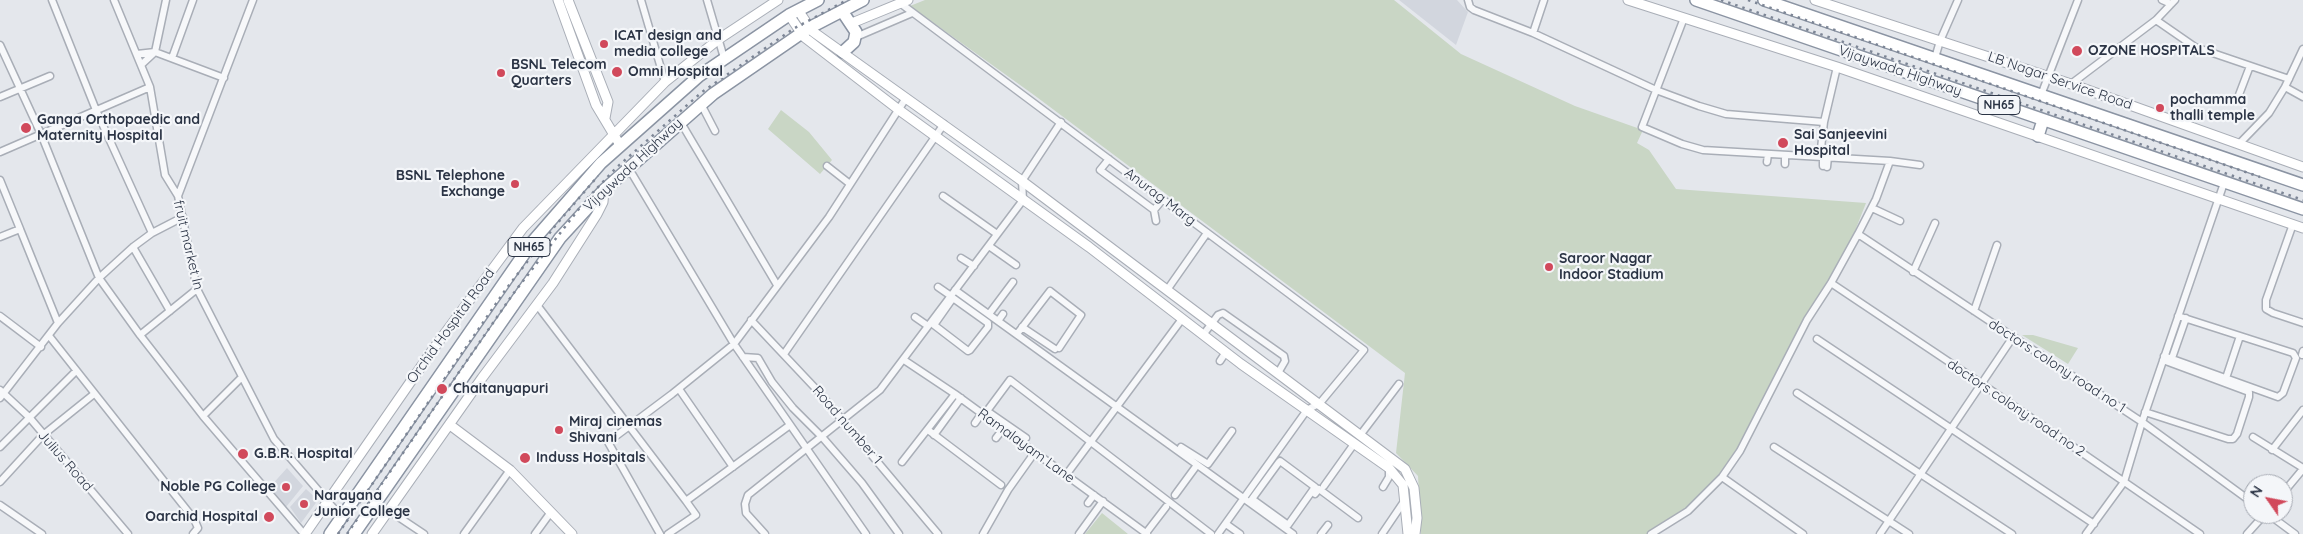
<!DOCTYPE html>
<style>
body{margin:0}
#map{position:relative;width:2303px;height:534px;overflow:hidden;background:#e4e7ec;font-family:Quicksand,sans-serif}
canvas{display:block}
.north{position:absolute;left:2243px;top:474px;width:50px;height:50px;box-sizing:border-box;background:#f4f6f9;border:1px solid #a4a8b1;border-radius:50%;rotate:303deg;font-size:14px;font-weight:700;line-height:20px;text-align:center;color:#2b3445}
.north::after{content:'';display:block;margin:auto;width:18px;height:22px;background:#d1495b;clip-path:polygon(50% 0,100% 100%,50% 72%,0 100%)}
</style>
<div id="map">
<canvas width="2303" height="534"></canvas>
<div class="north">N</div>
</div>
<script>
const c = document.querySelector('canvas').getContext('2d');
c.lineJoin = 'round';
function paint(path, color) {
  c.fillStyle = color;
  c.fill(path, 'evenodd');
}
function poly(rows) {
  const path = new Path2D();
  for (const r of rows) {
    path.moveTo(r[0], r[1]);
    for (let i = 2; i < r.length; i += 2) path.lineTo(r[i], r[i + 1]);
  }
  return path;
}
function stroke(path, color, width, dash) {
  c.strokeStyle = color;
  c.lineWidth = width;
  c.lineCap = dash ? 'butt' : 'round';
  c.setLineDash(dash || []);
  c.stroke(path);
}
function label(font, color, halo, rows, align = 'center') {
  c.font = font + ' Quicksand,sans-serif';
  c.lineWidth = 4.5;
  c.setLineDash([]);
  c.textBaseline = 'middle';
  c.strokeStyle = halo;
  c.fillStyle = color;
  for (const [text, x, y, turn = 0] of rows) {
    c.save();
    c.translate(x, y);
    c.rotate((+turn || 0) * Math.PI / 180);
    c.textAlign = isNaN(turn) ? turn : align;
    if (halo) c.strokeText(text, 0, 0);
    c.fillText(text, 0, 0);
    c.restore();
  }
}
paint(poly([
 [1399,0,1457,0,1468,12,1456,45],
 [287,468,303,486,286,507,269,488],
 [306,489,318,500,301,523,290,507]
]), '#d2d6de');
paint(poly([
 [925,0,1394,0,1461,54,1575,106,1643,130,1637,143,1649,150,1676,189,1866,203,1855,231,1818,303,1805,316,1732,460,1687,509,1647,534,1421,534,1418,476,1396,453,1405,373,1034,95,910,6],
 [781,110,809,132,832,160,820,174,768,129],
 [2022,335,2033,335,2078,348,2068,364],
 [1102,513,1128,534,1085,534]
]), '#c9d6c5');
const street = poly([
 [52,0,96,110,152,233],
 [114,0,150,87,165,175,178,196,197,289,274,439,342,518],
 [166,0,155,52,224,78],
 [641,0,665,82],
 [707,0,724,58],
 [1468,0,1470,7,1474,10,1533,33,1656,90,1699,106,1726,114,1824,122],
 [2162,0,2171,4],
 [900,3,1364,350,1320,403,1307,410,1218,534],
 [1684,18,1642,127,1682,144,1703,150,1890,161,1920,165],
 [2156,20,2195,47,2289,79],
 [1533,33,1544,0],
 [856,37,912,13],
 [0,45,41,134,99,278,140,335,203,416,304,534],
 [137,54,155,52,141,65],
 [172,58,193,0],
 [1935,58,1940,41,1958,0],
 [2071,84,2156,20,2175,0],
 [2285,87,2303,97],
 [2041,95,2078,0],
 [0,97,50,76],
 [2237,100,2250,66],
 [701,104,715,131],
 [680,121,777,285],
 [2239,144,2269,113,2285,87,2303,49],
 [0,152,150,87],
 [1820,157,1824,122,1837,67],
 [1109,159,1100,170,1154,210,1163,199],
 [1767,162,1768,154],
 [1785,164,1785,155],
 [827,166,850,184],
 [1823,166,1823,157],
 [628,167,734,344,866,534],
 [1827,167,1828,157],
 [0,180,20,229,0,237],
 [178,196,253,0],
 [943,196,997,234],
 [1872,208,1900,221],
 [1154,210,1156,221],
 [2293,224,2266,300,2266,309,2273,313,2303,323],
 [20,229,58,323],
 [1858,234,2142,422,2253,503],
 [989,246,1016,265],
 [133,247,170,311],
 [961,258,974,266],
 [1913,272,1935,223],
 [1831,283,1982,384,2200,534],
 [938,287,951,296],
 [955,290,1293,534],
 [1167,290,1207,233],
 [953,298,988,323,988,327,970,350,968,351,934,325,953,298],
 [537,305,686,501],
 [1974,311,1997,245],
 [989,314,1013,282],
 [0,316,41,347],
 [915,317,928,326],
 [751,320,817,390,938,534],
 [998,321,1003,314],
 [1022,327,1055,349],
 [1017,334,1050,291,1081,315,1059,348],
 [140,335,197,289],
 [1203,335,1218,315,1223,313,1284,356,1285,361,1278,373],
 [50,337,194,519,198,528,193,534],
 [1817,339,2094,524],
 [784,354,944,124],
 [2302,355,2303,351],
 [2164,356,2278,397,2283,393,2296,358,2293,353,2178,316],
 [743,357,758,358,772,382,793,408,823,438,862,483,899,534],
 [2172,358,2186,318],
 [904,360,955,394,1147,534],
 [1220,361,1226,352],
 [2226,378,2240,336],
 [679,389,733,467],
 [0,390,29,417,128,534],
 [1797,393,2012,534],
 [0,398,58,323,99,278,133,247,152,233,183,217],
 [987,411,1026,438],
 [2145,412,2228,439,2233,439,2237,434,2249,397,2249,392,2163,360],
 [984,415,1010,380,1211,534],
 [203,416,242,377],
 [975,423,982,413],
 [928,430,1001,485],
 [1361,434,1399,384],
 [934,435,961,398],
 [2253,437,2303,468],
 [996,438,1003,429],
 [0,447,76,371],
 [1181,447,1208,464,1232,431],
 [1774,447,1909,534],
 [2272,450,2303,410],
 [902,462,955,394],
 [1066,475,1182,319],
 [1722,477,1803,534],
 [0,482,43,435,94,394],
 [1324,486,1354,444],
 [1383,487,1389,477,1389,467],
 [2283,493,2303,469],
 [1315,494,1319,489,1358,518],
 [1175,495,1197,465],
 [1088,503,1094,495],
 [1250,503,1252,499,1279,462,1280,461,1315,487,1288,525,1252,499],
 [0,505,42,534],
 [388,510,424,534],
 [2268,514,2295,534],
 [1226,524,1240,534],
 [1146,533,1166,507],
 [464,534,510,470],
 [535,534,551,512],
 [660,534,608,442,672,394,734,344,829,217,906,98],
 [668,534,696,515,686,501,790,425],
 [765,534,746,513,745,504,748,495,880,390,1023,200,1022,181,1061,122],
 [983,534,1008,490,1035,452],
 [1079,534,1103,501],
 [1321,534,1328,525],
 [1382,534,1405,500],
 [1651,534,1688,511,1722,477,1740,451,1807,320,1831,283,1858,234,1876,199,1890,161],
 [1880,534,2013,337],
 [2086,534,2124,482,2142,422,2224,183],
 [2247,534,2265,514]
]);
const secondary = poly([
 [558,0,596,105,620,145],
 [568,0,608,102,605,118],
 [1628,0,1837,67,2303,228],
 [1815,0,2071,84,2303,167],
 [798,10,812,31,1022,181,1405,469,1414,488,1417,518,1415,534],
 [789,15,804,37,899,110,1089,247,1241,364,1389,468,1403,485,1408,534],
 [852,23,908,0],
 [450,425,510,470,572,534],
 [305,534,434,348,523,228,665,82,719,39,778,0],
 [372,534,482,378,553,283,597,214,603,202,604,190]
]);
const highway = poly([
 [1696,0,2303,209],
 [1764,0,2303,185],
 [842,11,856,32,854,42,843,52],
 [2038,136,2043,120],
 [330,534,533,241,601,163,699,76,789,15,818,0],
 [354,534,560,238,604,190,713,94,809,28,863,0]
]);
stroke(street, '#a9aeb7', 9);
stroke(secondary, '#a9aeb7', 11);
stroke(highway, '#8b94a3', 14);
stroke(street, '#f7f8fa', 6);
stroke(secondary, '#fff', 9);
stroke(highway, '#fff', 11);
stroke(poly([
 [1721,0,2303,200],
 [1748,0,2260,177],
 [338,534,506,289,555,226,598,176],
 [347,534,513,294,585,201,616,168,702,92,793,29,847,0]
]), '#7d8696', 2.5, [2.5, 5]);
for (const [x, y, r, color] of [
 [604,44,5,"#d1495b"],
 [2077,51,6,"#d1495b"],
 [617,72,6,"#d1495b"],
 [501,73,5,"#d1495b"],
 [2160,108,5,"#d1495b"],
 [26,128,6,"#d1495b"],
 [1783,143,6,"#d1495b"],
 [515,184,5,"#d1495b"],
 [1549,267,5,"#d1495b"],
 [442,389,6,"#d1495b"],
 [559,430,5,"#d1495b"],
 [243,454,6,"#d1495b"],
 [525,458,6,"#d1495b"],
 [286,487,5,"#d1495b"],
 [304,504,5,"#d1495b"],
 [269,517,6,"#d1495b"]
]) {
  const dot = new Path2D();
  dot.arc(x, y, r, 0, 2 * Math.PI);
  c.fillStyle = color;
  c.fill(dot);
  stroke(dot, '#f4f6f9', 2);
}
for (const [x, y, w] of [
 [1999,105,42],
 [529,247,42]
]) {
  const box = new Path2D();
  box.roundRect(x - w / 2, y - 9.5, w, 19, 4);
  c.fillStyle = '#f4f6f9';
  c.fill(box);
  stroke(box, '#2b3445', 1);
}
label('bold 12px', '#2b3445', null, [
 ["NH65",1999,105],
 ["NH65",529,247]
]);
label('bold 14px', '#2b3445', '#f4f6f9', [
 ["ICAT design and",614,36],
 ["media college",614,52],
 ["OZONE HOSPITALS",2088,51],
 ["BSNL Telecom",511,65],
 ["Quarters",511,81],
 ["Omni Hospital",628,72],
 ["pochamma",2170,100],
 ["thalli temple",2170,116],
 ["Ganga Orthopaedic and",37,120],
 ["Maternity Hospital",37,136],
 ["Sai Sanjeevini",1794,135],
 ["Hospital",1794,151],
 ["BSNL Telephone",505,176,"right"],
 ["Exchange",505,192,"right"],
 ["Saroor Nagar",1559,259],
 ["Indoor Stadium",1559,275],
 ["Chaitanyapuri",453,389],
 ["Miraj cinemas",569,422],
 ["Shivani",569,438],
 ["G.B.R. Hospital",254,454],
 ["Induss Hospitals",536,458],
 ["Noble PG College",276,487,"right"],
 ["Narayana",314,496],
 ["Junior College",314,512],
 ["Oarchid Hospital",258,517,"right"]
], 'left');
label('14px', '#2b3445', '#f4f6f9', [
 ["Vijaywada Highway",1900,71,19],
 ["LB Nagar Service Road",2060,81,19],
 ["Vijaywada Highway",633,165,-43],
 ["Anurag Marg",1160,197,37],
 ["fruit market ln",188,245,77],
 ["Orchid Hospital Road",451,326,-54],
 ["doctors colony road no 1",2057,366,33],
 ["doctors colony road no 2",2016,408,34],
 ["Road number 1",847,425,49],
 ["Ramalayam Lane",1026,446,36],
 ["Julius Road",65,461,49]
]);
</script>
